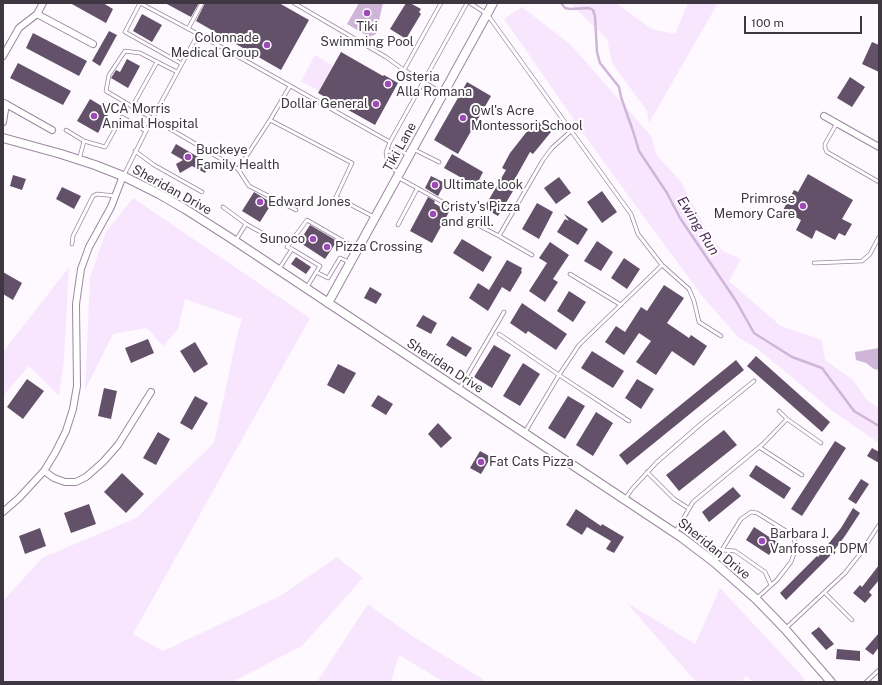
<!DOCTYPE html>
<style>
body{margin:0}
#map{position:relative;width:882px;height:685px;overflow:hidden;background:#fef9ff;font-family:"Public Sans",sans-serif}
canvas{display:block}
.frame{position:absolute;inset:0;border:4px solid #3e3641;pointer-events:none}
.scale{position:absolute;left:744px;top:16px;width:118px;height:18px;box-sizing:border-box;border:2px solid #3e3641;border-top:0;padding-left:5px;font-size:12px;line-height:14px;white-space:nowrap;color:#3e3641;-webkit-text-stroke:3px #fff;paint-order:stroke}
</style>
<div id="map">
<canvas width="882" height="685"></canvas>
<div class="frame"></div>
<div class="scale">100 m</div>
</div>
<script>
const c = document.querySelector('canvas').getContext('2d');
c.lineJoin = 'round';
function paint(path, color) {
  c.fillStyle = color;
  c.fill(path, 'evenodd');
}
function poly(rows) {
  const path = new Path2D();
  for (const r of rows) {
    path.moveTo(r[0], r[1]);
    for (let i = 2; i < r.length; i += 2) path.lineTo(r[i], r[i + 1]);
  }
  return path;
}
function stroke(path, color, width, dash) {
  c.strokeStyle = color;
  c.lineWidth = width;
  c.lineCap = dash ? 'butt' : 'round';
  c.setLineDash(dash || []);
  c.stroke(path);
}
function label(font, color, halo, rows, align = 'center') {
  c.font = font + ' "Public Sans",sans-serif';
  c.lineWidth = 4;
  c.setLineDash([]);
  c.textBaseline = 'middle';
  c.strokeStyle = halo;
  c.fillStyle = color;
  for (const [text, x, y, turn = 0] of rows) {
    c.save();
    c.translate(x, y);
    c.rotate((+turn || 0) * Math.PI / 180);
    c.textAlign = isNaN(turn) ? turn : align;
    if (halo) c.strokeText(text, 0, 0);
    c.fillText(text, 0, 0);
    c.restore();
  }
}
paint(poly([
 [570,3,616,3,652,29,675,34,688,3,718,3,649,123,647,111,612,63,607,39],
 [522,7,570,44,652,137,656,154,681,182,711,238,723,251,741,259,729,281,781,326,822,340,825,360,853,380,867,400,879,408,879,443,831,410,758,349,739,338,702,296,600,157,504,19],
 [315,55,333,66,319,91,301,81],
 [133,198,310,318,133,634,163,651,280,596,337,557,363,578,302,646,232,682,3,682,3,601,42,558,136,518,214,443,238,331,242,319,185,299,178,329,163,346,147,328,113,334,85,390,90,277,106,232],
 [69,267,64,360,59,396,29,366,3,396,3,352],
 [720,588,805,679,802,682,753,682,746,676,742,682,696,682,626,602,695,644],
 [368,604,406,632,487,682,444,682,399,655,391,682,317,682]
]), '#f8e6fe');
paint(poly([
 [359,3,383,3,376,34,369,37,347,24],
 [879,348,879,370,874,369,866,363,856,360,855,352]
]), '#cfb5d7');
stroke(poly([
 [561,3,565,8,570,9,589,8,593,10,595,16,597,52,600,63,619,87,621,97,633,131,639,151,667,193,680,218,736,301,754,333,792,357,822,368,854,411,879,426]
]), '#cfb5d7', 2.5);
paint(poly([
 [70,3,103,3,113,9,106,23],
 [165,3,199,3,191,17],
 [205,3,279,3,309,20,281,70,196,21],
 [406,3,410,3,421,9,419,12,421,14,406,39,390,29],
 [142,14,162,25,152,42,133,31],
 [109,31,117,35,100,66,92,61],
 [33,33,87,61,79,76,26,48],
 [872,42,879,45,879,72,862,64],
 [341,52,383,76,384,75,398,83,375,125,318,93],
 [127,59,140,66,128,88,111,78,116,70,120,72],
 [18,63,71,91,63,105,10,78],
 [850,77,865,87,852,107,837,98],
 [467,82,491,96,458,154,434,140],
 [90,99,110,111,98,133,77,121],
 [536,120,551,132,533,154,530,152,512,184,516,186,498,216,484,208,506,170,502,168,510,153],
 [176,144,210,164,205,173,192,166,180,173,176,164,183,160,171,153],
 [452,154,483,172,476,186,444,168],
 [808,174,853,200,842,219,852,224,845,236,839,233,835,240,816,230,812,239,796,230,801,220,783,210,794,190,798,192],
 [13,175,26,179,22,190,10,186],
 [431,176,445,183,438,196,425,188],
 [559,177,571,193,556,204,544,188],
 [62,187,81,196,74,209,56,199],
 [602,191,617,212,602,223,587,202],
 [254,192,272,203,260,222,242,211],
 [428,197,435,201,434,203,449,212,432,243,410,231],
 [537,203,553,212,539,239,522,229],
 [564,214,588,229,578,245,557,232,565,219,569,221],
 [310,225,337,241,325,259,299,242],
 [462,239,492,257,483,272,453,253],
 [597,241,613,252,601,271,584,261],
 [550,242,569,255,553,279,558,282,545,302,529,291,547,263,539,258],
 [296,257,311,267,306,274,291,264],
 [624,258,640,269,627,289,611,278],
 [507,260,522,268,521,271,522,272,510,292,502,287,488,311,469,298,478,283,489,290],
 [3,272,22,283,13,300,3,294],
 [664,285,684,298,667,323,689,338,691,335,707,346,694,366,672,351,656,375,636,362,651,341,639,333,624,355,605,342,616,326,625,332,641,307,647,311],
 [370,287,382,294,376,304,364,298],
 [569,291,586,302,573,322,557,311],
 [522,303,567,334,556,350,528,331,526,334,510,323],
 [423,315,437,323,431,334,416,326],
 [452,336,472,348,466,357,446,345],
 [148,339,154,353,131,363,125,348],
 [195,342,208,364,194,373,180,351],
 [494,345,511,355,492,388,474,377],
 [592,351,624,371,613,388,581,368],
 [756,356,830,422,822,432,747,366],
 [736,360,744,370,627,465,619,455],
 [523,363,540,374,520,406,503,396],
 [338,364,356,373,344,394,327,385],
 [27,379,44,391,23,419,7,407],
 [637,379,654,389,641,409,625,398],
 [104,388,117,391,111,419,98,416],
 [378,395,393,404,386,415,371,406],
 [195,396,208,403,192,430,180,423],
 [568,396,585,406,565,439,548,428],
 [596,412,613,423,593,456,576,445],
 [438,423,452,438,441,448,428,434],
 [724,430,737,445,679,491,666,475],
 [158,432,170,439,156,465,143,458],
 [835,441,846,448,802,516,791,509],
 [872,448,879,452,879,463,867,456],
 [480,451,491,457,481,474,470,468],
 [756,465,791,488,784,499,749,476],
 [122,473,144,494,126,513,104,492],
 [861,479,869,484,856,504,848,499],
 [733,487,741,496,709,522,702,512],
 [89,504,96,524,71,533,64,513],
 [853,508,860,513,845,536,829,557,786,600,780,593,817,556,818,557,841,528],
 [576,509,601,526,602,524,624,537,614,553,606,549,611,541,587,527,582,535,566,525],
 [754,527,777,542,769,555,746,540],
 [40,528,46,546,25,554,19,536],
 [879,565,879,580,869,592,872,595,865,603,853,593,860,585,862,587],
 [819,627,834,644,826,650,811,633],
 [879,633,879,647,873,655,865,649],
 [837,649,860,651,860,661,836,659]
]), '#635169');
const service = poly([
 [294,3,386,57,404,70,442,93],
 [470,3,487,14,631,214,638,234,662,265,689,289,694,301,699,322,721,336],
 [188,29,202,3],
 [182,64,125,32,140,3,198,34],
 [404,70,441,3],
 [177,72,140,53,125,51,109,75,106,91,238,169,270,120,352,163,336,197,374,217],
 [132,107,157,62],
 [270,120,290,86],
 [837,123,825,144,825,148,827,152,879,182],
 [66,130,84,141,79,160],
 [84,141,105,147,122,117,146,131],
 [390,142,386,152,388,166,398,172],
 [413,149,439,162],
 [135,151,154,165,202,192],
 [386,152,398,149,408,155],
 [238,169,249,186,296,210],
 [124,175,152,119,198,34,390,142,467,3],
 [399,178,457,210],
 [223,207,246,224,236,240],
 [246,224,271,238],
 [476,224,499,236,532,255],
 [398,225,417,189],
 [499,236,543,160,552,148,571,131],
 [72,244,73,236,93,196,97,194,116,196],
 [292,249,287,247,307,220,357,249],
 [814,263,862,261,870,254,879,237],
 [279,269,292,249,320,266,307,287],
 [316,272,328,278,340,258,349,262],
 [570,274,621,305],
 [499,334,559,375,629,421],
 [459,389,504,312],
 [779,411,787,419],
 [525,432,559,375,579,345,662,265],
 [759,447,802,475],
 [647,472,674,499,688,508],
 [625,499,632,489,657,462,702,423,754,381],
 [675,533,693,502,763,444,787,419,821,443],
 [722,550,735,551,765,572,771,585],
 [715,561,741,519,751,512,757,513,791,534,794,538,796,548,791,562,777,580,757,598],
 [825,593,852,620],
 [786,628,845,573,860,554,879,525],
 [866,682,879,670]
]);
const minor = poly([
 [37,14,93,44],
 [3,56,19,28,37,14,43,3],
 [6,104,52,130],
 [824,116,879,147],
 [3,122,6,104,4,103],
 [44,471,54,478,65,482,76,482,86,477,103,462,118,445,151,392],
 [3,512,19,498,44,471,55,453,66,431,73,409,77,386,76,304,81,269,89,247,111,207,123,176]
]);
const tertiary = poly([
 [3,138,61,154,95,165,123,176,159,194,185,209,229,237,681,537,714,562,756,599,785,629,831,682],
 [328,303,493,3]
]);
stroke(service, '#9b87a1', 4.5);
stroke(minor, '#9b87a1', 8);
stroke(tertiary, '#9b87a1', 10);
stroke(service, '#fff', 3);
stroke(minor, '#fff', 6);
stroke(tertiary, '#fff', 8);
for (const [x, y, r, color] of [
 [367,13,4,"#9e49b7"],
 [267,45,4,"#9e49b7"],
 [388,84,4,"#9e49b7"],
 [376,104,4,"#9e49b7"],
 [94,116,4,"#9e49b7"],
 [463,118,4,"#9e49b7"],
 [188,157,4,"#9e49b7"],
 [435,185,4,"#9e49b7"],
 [260,202,4,"#9e49b7"],
 [803,206,4,"#9e49b7"],
 [433,214,4,"#9e49b7"],
 [313,239,4,"#9e49b7"],
 [327,247,4,"#9e49b7"],
 [481,462,4,"#9e49b7"],
 [762,541,4,"#9e49b7"]
]) {
  const dot = new Path2D();
  dot.arc(x, y, r, 0, 2 * Math.PI);
  c.fillStyle = color;
  c.fill(dot);
  stroke(dot, '#fff', 1.5);
}
label('13px', '#3e3641', '#fff', [
 ["Tiki",367,27,"center"],
 ["Swimming Pool",367,42,"center"],
 ["Colonnade",259,38,"right"],
 ["Medical Group",259,53,"right"],
 ["Osteria",396,77],
 ["Alla Romana",396,92],
 ["Dollar General",368,104,"right"],
 ["VCA Morris",102,109],
 ["Animal Hospital",102,124],
 ["Owl's Acre",471,111],
 ["Montessori School",471,126],
 ["Buckeye",196,150],
 ["Family Health",196,165],
 ["Ultimate look",443,185],
 ["Primrose",795,199,"right"],
 ["Memory Care",795,214,"right"],
 ["Edward Jones",268,202],
 ["Cristy's Pizza",441,207],
 ["and grill.",441,222],
 ["Sunoco",305,239,"right"],
 ["Pizza Crossing",335,247],
 ["Fat Cats Pizza",489,462],
 ["Barbara J.",770,534],
 ["Vanfossen, DPM",770,549]
], 'left');
label('13px', '#3e3641', '#fff', [
 ["Tiki Lane",400,147,-61],
 ["Sheridan Drive",172,190,29],
 ["Sheridan Drive",445,366,33],
 ["Sheridan Drive",714,549,39]
]);
label('italic 14px', '#4f2d59', '#fff', [
 ["Ewing Run",698,226,58]
]);
</script>
